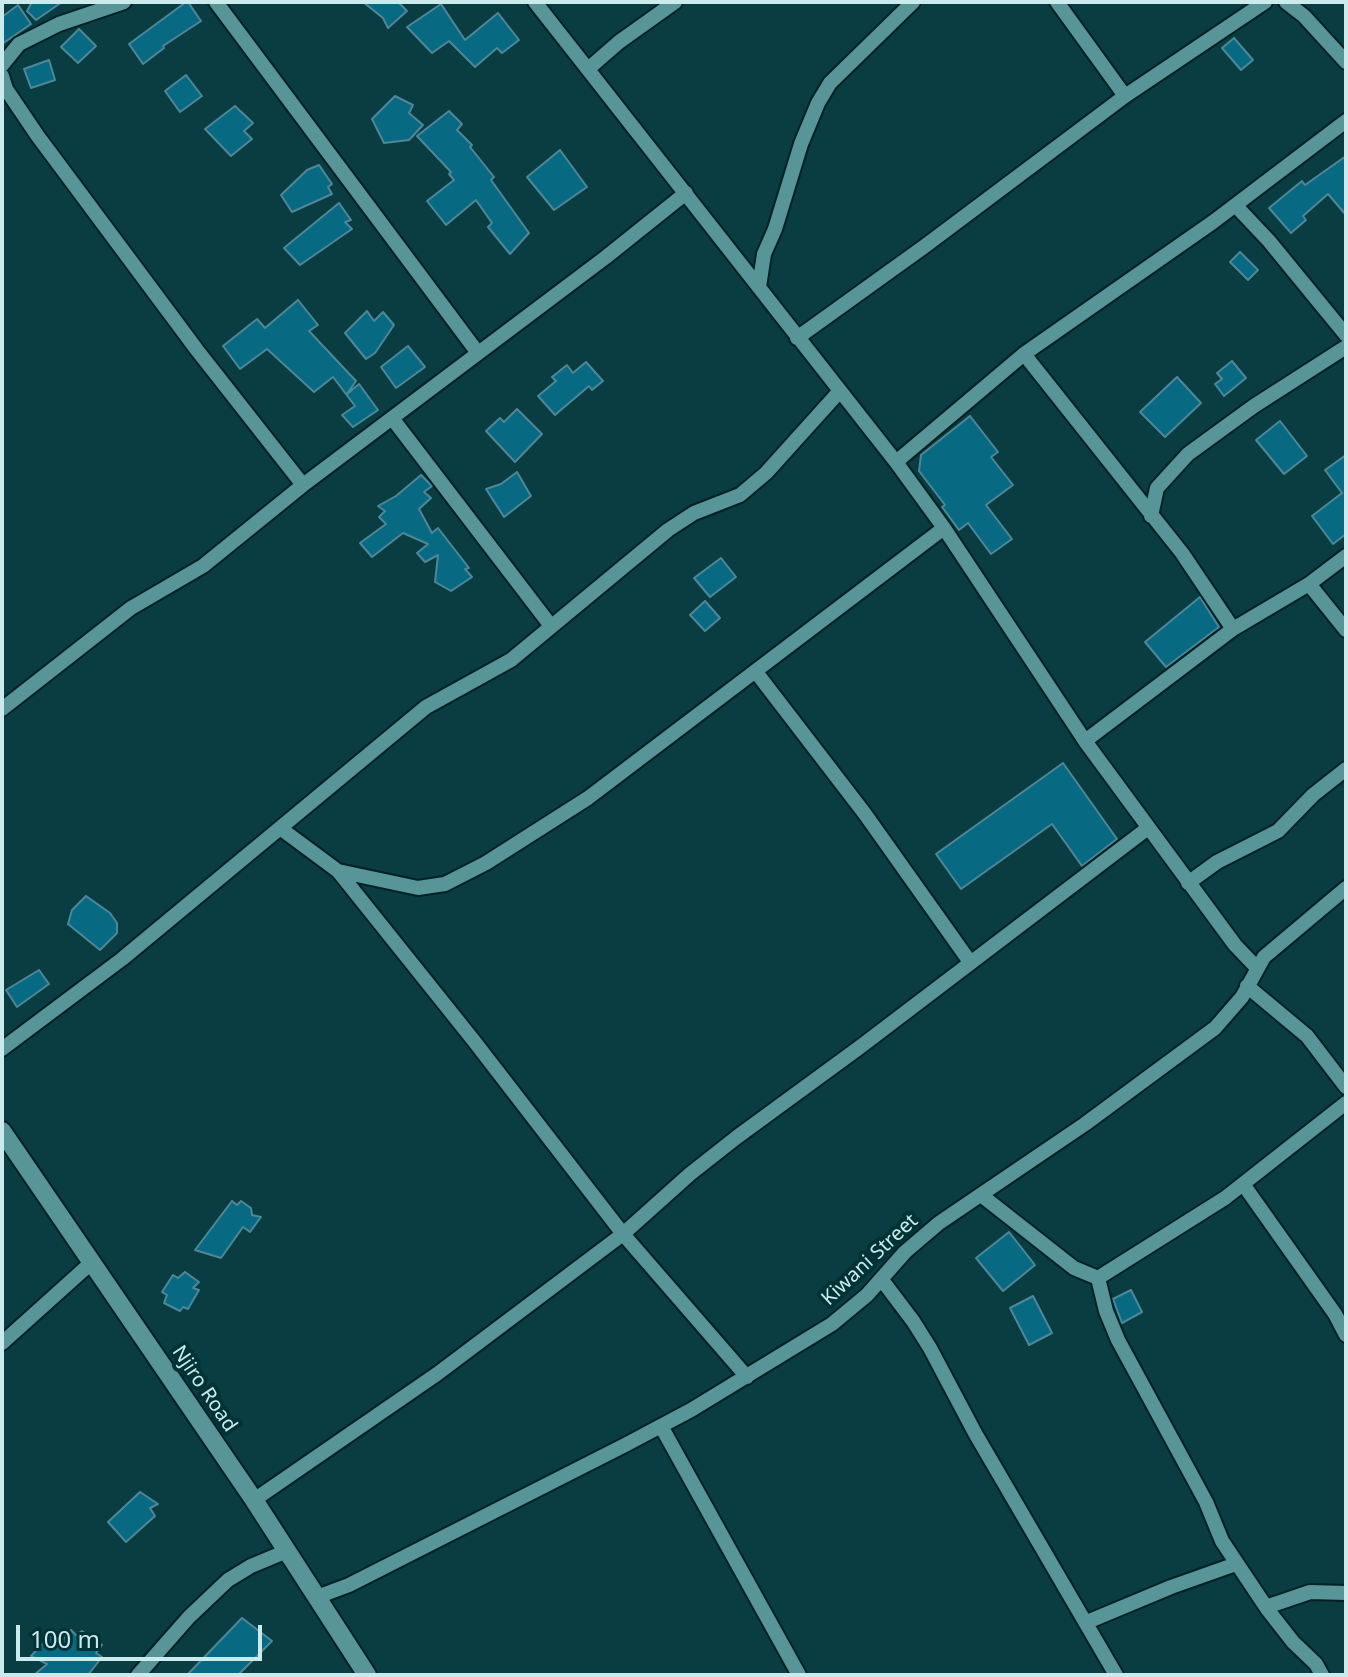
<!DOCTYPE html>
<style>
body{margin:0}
#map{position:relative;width:1348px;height:1677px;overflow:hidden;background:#0a3d41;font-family:"Noto Sans",sans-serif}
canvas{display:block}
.frame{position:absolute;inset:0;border:4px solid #cbeaec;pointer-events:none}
.scale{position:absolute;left:16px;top:1625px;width:246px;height:36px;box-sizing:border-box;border:4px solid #cbeaec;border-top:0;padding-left:10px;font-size:24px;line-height:28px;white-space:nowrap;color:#cbeaec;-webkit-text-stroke:6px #003336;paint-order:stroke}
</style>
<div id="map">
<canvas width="1348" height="1677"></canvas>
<div class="frame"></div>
<div class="scale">100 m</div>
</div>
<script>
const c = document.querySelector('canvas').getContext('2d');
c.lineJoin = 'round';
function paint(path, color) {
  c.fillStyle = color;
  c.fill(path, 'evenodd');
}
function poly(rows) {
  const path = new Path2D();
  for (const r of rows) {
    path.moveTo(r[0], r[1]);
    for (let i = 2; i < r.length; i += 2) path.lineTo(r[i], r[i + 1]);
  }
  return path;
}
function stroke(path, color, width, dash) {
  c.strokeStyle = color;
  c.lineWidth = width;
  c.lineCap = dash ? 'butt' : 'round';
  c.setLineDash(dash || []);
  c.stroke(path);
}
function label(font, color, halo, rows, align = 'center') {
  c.font = font + ' "Noto Sans",sans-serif';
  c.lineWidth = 8;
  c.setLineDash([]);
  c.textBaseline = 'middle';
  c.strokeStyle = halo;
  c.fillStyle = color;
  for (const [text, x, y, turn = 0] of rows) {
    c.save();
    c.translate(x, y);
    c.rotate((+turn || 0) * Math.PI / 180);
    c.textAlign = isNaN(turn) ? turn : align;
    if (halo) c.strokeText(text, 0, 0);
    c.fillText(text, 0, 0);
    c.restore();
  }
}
const building = poly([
 [32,2,62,2,36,20,27,11,32,2],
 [186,2,188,2,201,21,163,46,164,48,143,64,129,44,186,2],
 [363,2,398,2,407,11,388,28,383,18,363,2],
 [441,4,465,40,498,13,519,40,502,53,497,48,475,67,449,41,432,53,407,27,441,4],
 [18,5,31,24,2,44,2,17,18,5],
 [79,29,96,46,78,63,61,47,79,29],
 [1234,38,1253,60,1241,70,1222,48,1234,38],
 [49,60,55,80,31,88,24,69,49,60],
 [186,75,202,96,180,112,165,91,186,75],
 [395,96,413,105,409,113,423,125,409,140,384,143,372,119,395,96],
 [235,106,253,123,244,131,252,139,231,156,205,129,235,106],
 [449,111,462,124,457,130,472,145,470,147,494,177,491,180,529,233,510,254,488,227,492,223,476,200,446,225,427,201,454,180,449,174,451,172,417,136,449,111],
 [560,150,587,187,554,210,527,177,560,150],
 [1346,156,1346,215,1328,194,1303,216,1306,220,1291,233,1269,208,1302,181,1305,185,1346,156],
 [319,165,332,184,328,187,332,194,292,212,281,195,307,170,319,165],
 [339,203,351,220,345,222,352,229,300,265,284,248,339,203],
 [1240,252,1258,270,1248,280,1230,262,1240,252],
 [298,300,318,325,309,331,356,381,347,394,359,384,378,410,353,427,342,415,355,406,333,377,314,392,267,349,240,369,223,346,257,319,265,328,298,300],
 [367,311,374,321,383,312,394,325,375,353,366,359,345,333,367,311],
 [408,346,425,367,396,388,381,367,408,346],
 [1232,361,1246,378,1224,396,1215,384,1222,379,1217,373,1232,361],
 [586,362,603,381,592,390,589,386,555,415,538,396,556,381,552,377,567,365,573,373,586,362],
 [1177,377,1201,403,1165,437,1140,412,1177,377],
 [517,409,542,434,515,462,486,431,500,418,504,422,517,409],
 [970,416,998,452,991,457,1013,485,986,505,1012,539,991,554,968,523,959,530,942,507,945,505,919,471,921,455,970,416],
 [1280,421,1307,456,1284,474,1256,440,1280,421],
 [1346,455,1346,534,1333,544,1312,516,1342,493,1325,470,1346,455],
 [517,472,531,496,504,517,486,489,501,484,517,472],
 [421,475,432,486,424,492,431,498,419,509,432,533,438,528,469,568,465,569,472,577,451,591,435,582,438,555,425,562,417,553,428,544,403,533,372,557,360,543,386,524,379,517,385,511,378,506,396,496,421,475],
 [721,558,736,577,710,597,694,578,721,558],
 [1200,597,1219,627,1166,667,1145,642,1200,597],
 [705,601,720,618,705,631,690,615,705,601],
 [1063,763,1117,839,1082,866,1052,824,961,889,936,854,1063,763],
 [86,896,110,913,117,923,117,933,100,950,68,924,72,910,86,896],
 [39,970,49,984,17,1007,6,990,39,970],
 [232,1201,237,1205,241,1201,251,1208,252,1215,261,1217,250,1232,243,1227,221,1258,195,1250,232,1201],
 [1009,1232,1035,1265,1003,1291,976,1258,1009,1232],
 [185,1272,199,1282,193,1288,199,1290,188,1309,183,1307,180,1311,164,1303,167,1295,162,1292,173,1275,178,1278,185,1272],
 [1131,1290,1142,1312,1122,1323,1113,1299,1131,1290],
 [1033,1296,1052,1333,1029,1345,1010,1308,1033,1296],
 [140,1492,158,1504,150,1508,155,1516,126,1542,108,1522,140,1492],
 [242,1618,272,1641,238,1675,187,1675,242,1618],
 [71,1630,76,1635,82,1631,102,1645,96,1653,102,1657,88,1675,34,1675,47,1664,31,1656,55,1631,63,1639,71,1630]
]);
paint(building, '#086982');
stroke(building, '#4f8698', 2);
const minor = poly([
 [216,2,478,353],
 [535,2,896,462,944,528,1085,741,1235,945,1257,968],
 [1057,2,1125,96],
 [1286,2,1304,16,1346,62],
 [2,65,19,44,59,24,124,2],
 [588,69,619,42,675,2],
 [2,76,6,89,37,135,197,350,303,485],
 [1236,206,1269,241,1346,335],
 [759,287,764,254,775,229,801,144,818,103,830,83,913,2],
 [797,338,925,246,1125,96,1265,2],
 [1024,354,1182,553,1233,629],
 [392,418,551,626],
 [896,462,1024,354,1213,222,1346,121],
 [1151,516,1157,488,1188,454,1254,406,1346,347],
 [1309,584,1346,630],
 [756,672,865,814,970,962],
 [2,709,131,608,203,566,303,485,606,257,686,193],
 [1085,741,1233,629,1309,584,1346,556],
 [280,828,338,871,474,1041,623,1234,747,1377],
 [338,871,418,888,445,884,486,863,588,798,944,528],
 [1188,883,1217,862,1278,831,1313,795,1346,769],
 [1247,986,1307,1036,1346,1087],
 [2,1049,122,959,426,707,511,660,668,530,694,513,740,495,766,473,839,392],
 [1243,1184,1335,1314,1346,1335],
 [981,1195,1074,1268,1098,1278,1225,1198,1346,1103],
 [1098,1278,1106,1311,1118,1340,1206,1502,1222,1541,1268,1610,1293,1642,1316,1664,1322,1675],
 [882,1280,913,1321,930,1348,975,1433,1116,1675],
 [2,1343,91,1263],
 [661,1426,799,1675],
 [254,1500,437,1374,623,1234,690,1174,737,1137,860,1047,1148,828],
 [317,1597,349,1585,627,1444,691,1410,832,1324,867,1295,905,1252,939,1223,1085,1124,1215,1028,1242,997,1264,957,1346,888],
 [1266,1607,1310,1592,1346,1593],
 [1087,1622,1171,1587,1236,1564],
 [138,1675,189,1617,228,1580,251,1566,287,1551]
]);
const tertiary = poly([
 [2,1131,254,1500,367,1675]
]);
stroke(minor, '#012225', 18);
stroke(tertiary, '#012225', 22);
stroke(minor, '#579599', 14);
stroke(tertiary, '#579599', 18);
label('20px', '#cbeaec', '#003336', [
 ["Kiwani Street",870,1260,-43],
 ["Njiro Road",204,1389,56]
]);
</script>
